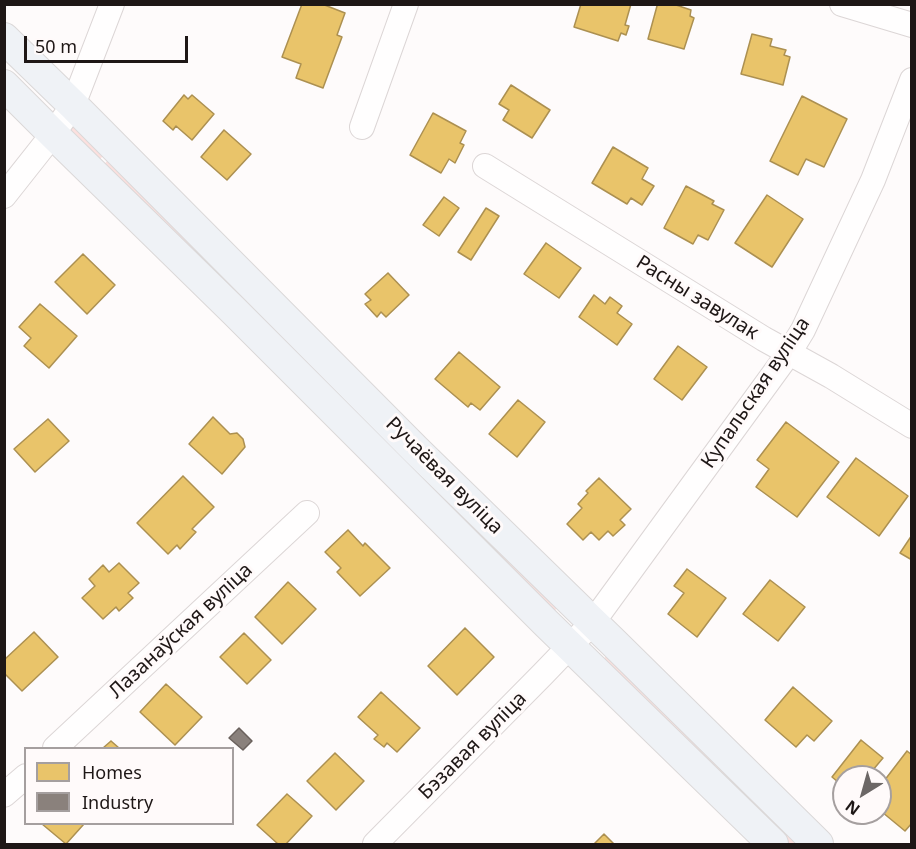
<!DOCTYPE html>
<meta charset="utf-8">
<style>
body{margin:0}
#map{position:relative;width:916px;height:849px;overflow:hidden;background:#fefbfb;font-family:"Noto Sans",sans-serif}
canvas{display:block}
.frame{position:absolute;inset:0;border:6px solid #1e1716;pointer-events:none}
.legend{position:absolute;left:24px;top:747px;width:210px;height:78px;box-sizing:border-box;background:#fffafa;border:2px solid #a59f9f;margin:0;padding:8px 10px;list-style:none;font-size:18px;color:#1e1716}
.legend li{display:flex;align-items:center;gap:12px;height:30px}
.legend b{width:30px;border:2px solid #a59f9f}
.north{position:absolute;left:832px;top:765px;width:60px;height:60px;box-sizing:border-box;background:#fffafa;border:2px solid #a59f9f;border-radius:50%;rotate:217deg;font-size:16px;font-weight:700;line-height:24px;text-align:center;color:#1e1716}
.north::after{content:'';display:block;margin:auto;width:21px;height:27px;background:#6c6766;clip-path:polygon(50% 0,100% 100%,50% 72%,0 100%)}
.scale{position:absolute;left:24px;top:36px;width:164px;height:27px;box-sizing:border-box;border:3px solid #1e1716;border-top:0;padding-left:8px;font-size:18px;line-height:21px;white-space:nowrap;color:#1e1716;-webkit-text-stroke:4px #fffafa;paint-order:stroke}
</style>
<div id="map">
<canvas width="916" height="849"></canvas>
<div class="frame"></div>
<ul class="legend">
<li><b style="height:16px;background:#e9c46a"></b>Homes</li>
<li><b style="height:16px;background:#8a817c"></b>Industry</li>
</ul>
<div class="north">N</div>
<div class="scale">50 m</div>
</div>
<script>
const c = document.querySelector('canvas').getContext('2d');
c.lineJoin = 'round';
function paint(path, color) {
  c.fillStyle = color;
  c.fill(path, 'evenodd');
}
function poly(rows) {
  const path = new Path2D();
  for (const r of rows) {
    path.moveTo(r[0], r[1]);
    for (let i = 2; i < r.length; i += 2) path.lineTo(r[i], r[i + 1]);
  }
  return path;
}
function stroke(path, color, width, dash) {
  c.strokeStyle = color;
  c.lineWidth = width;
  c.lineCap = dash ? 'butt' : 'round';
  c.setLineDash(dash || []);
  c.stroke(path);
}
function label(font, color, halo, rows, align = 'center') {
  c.font = font + ' "Noto Sans",sans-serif';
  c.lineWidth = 6;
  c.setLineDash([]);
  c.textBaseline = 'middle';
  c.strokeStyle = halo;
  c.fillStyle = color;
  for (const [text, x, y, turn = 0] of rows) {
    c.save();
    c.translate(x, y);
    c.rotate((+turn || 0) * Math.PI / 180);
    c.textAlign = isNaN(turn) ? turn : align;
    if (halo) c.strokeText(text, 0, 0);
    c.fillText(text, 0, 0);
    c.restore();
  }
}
paint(poly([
 [69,127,74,127,103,156,95,164,66,135],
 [108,160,557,608,551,615,100,169],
 [607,655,798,844,780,844,599,664]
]), '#fce0de');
const homes = poly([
 [302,4,322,4,345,13,337,35,342,37,323,88,296,78,301,64,282,57,302,4],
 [581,4,631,4,625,25,629,26,626,35,621,33,618,41,574,27,581,4],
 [660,4,673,4,691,10,690,16,694,18,684,49,648,39,657,6,660,4],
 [752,34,772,39,770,46,786,50,784,55,790,57,783,85,741,74,752,34],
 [511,85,550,110,532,138,503,120,509,110,499,104,511,85],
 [184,95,188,99,192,95,214,114,192,140,176,126,173,130,163,121,184,95],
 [802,96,847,119,824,167,806,159,798,175,770,161,802,96],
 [433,113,466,131,460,143,464,145,455,163,449,159,441,173,410,155,433,113],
 [224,130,251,154,227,180,201,157,224,130],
 [613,147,648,168,642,179,654,186,642,205,631,198,627,204,592,183,613,147],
 [686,186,714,201,712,204,724,210,708,240,698,235,693,244,664,228,686,186],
 [767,195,803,219,772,267,735,243,767,195],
 [444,197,459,208,439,236,423,225,444,197],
 [486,208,499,216,471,260,458,252,486,208],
 [546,243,581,268,559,298,524,274,546,243],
 [83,254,115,285,87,314,55,282,83,254],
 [388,273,409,295,386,317,381,312,377,317,365,304,371,300,365,294,388,273],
 [594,295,605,304,610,297,622,306,617,313,632,324,617,345,579,317,594,295],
 [40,304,77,336,49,368,24,346,31,338,19,327,40,304],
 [678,346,707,367,682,400,654,379,678,346],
 [459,352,500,387,480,410,471,403,468,407,435,379,459,352],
 [518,400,545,422,517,457,489,434,518,400],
 [213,417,230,434,237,433,243,439,245,447,222,474,189,444,213,417],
 [48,419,69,441,35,472,14,449,48,419],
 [786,422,839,462,797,517,756,487,769,469,757,460,786,422],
 [856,458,908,496,879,536,827,497,856,458],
 [183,476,214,507,192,529,196,532,180,549,177,545,168,554,137,523,183,476],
 [599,478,631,509,620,520,625,525,613,536,608,531,599,540,591,532,583,540,567,524,582,508,578,504,588,493,586,491,599,478],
 [348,530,363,546,365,543,390,568,360,596,337,572,341,568,325,552,348,530],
 [912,535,912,560,900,553,912,535],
 [119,563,139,583,128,593,133,598,119,611,116,607,103,619,82,598,95,586,89,579,103,565,109,572,119,563],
 [687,569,726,598,697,637,668,614,684,593,674,586,687,569],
 [770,580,805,607,778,641,743,614,770,580],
 [288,582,316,609,282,644,255,617,288,582],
 [465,628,494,657,457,695,428,666,465,628],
 [34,632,58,657,22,691,4,673,4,660,34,632],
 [244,633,271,660,247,684,220,657,244,633],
 [166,684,202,717,175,745,140,712,166,684],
 [793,687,832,721,814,741,807,735,796,747,765,720,793,687],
 [381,692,420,728,397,752,387,743,384,747,374,739,378,735,358,717,381,692],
 [861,740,883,758,867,777,844,777,844,787,832,777,861,740],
 [111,741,119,748,103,748,111,741],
 [907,751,912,755,912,823,905,831,882,812,888,802,884,781,907,751],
 [335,753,364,781,336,810,307,781,335,753],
 [287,794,312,816,286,844,278,844,257,825,287,794],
 [42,824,84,824,66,844,42,824],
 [604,834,614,844,594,844,604,834]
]);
paint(homes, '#e9c46a');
stroke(homes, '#ac9051', 1.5);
const industry = poly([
 [239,728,252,741,243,750,229,738,239,728]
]);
paint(industry, '#8a817c');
stroke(industry, '#6a615d', 1.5);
const minor = poly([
 [842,4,912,25],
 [362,127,406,4],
 [485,166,764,339,831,376,912,426],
 [4,196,53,134,73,105,112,4],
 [55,748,307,513],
 [4,795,26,776],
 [375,844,543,674,593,622,789,353,803,330,873,180,912,80]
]);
const major = poly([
 [4,38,73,105,416,450,615,644,818,844],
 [4,85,53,134,234,311,547,624,773,844]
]);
stroke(minor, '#dcd6d6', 26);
stroke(major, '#dbd8d8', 32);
stroke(minor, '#fffefe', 24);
stroke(major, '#eff2f6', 30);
label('20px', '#1e1716', '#fffafa', [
 ["Расны завулак",697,298,32],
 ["Купальская вуліца",756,393,-56],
 ["Ручаёвая вуліца",444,476,45],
 ["Лазанаўская вуліца",181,631,-43],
 ["Бэзавая вуліца",473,746,-45]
]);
</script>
